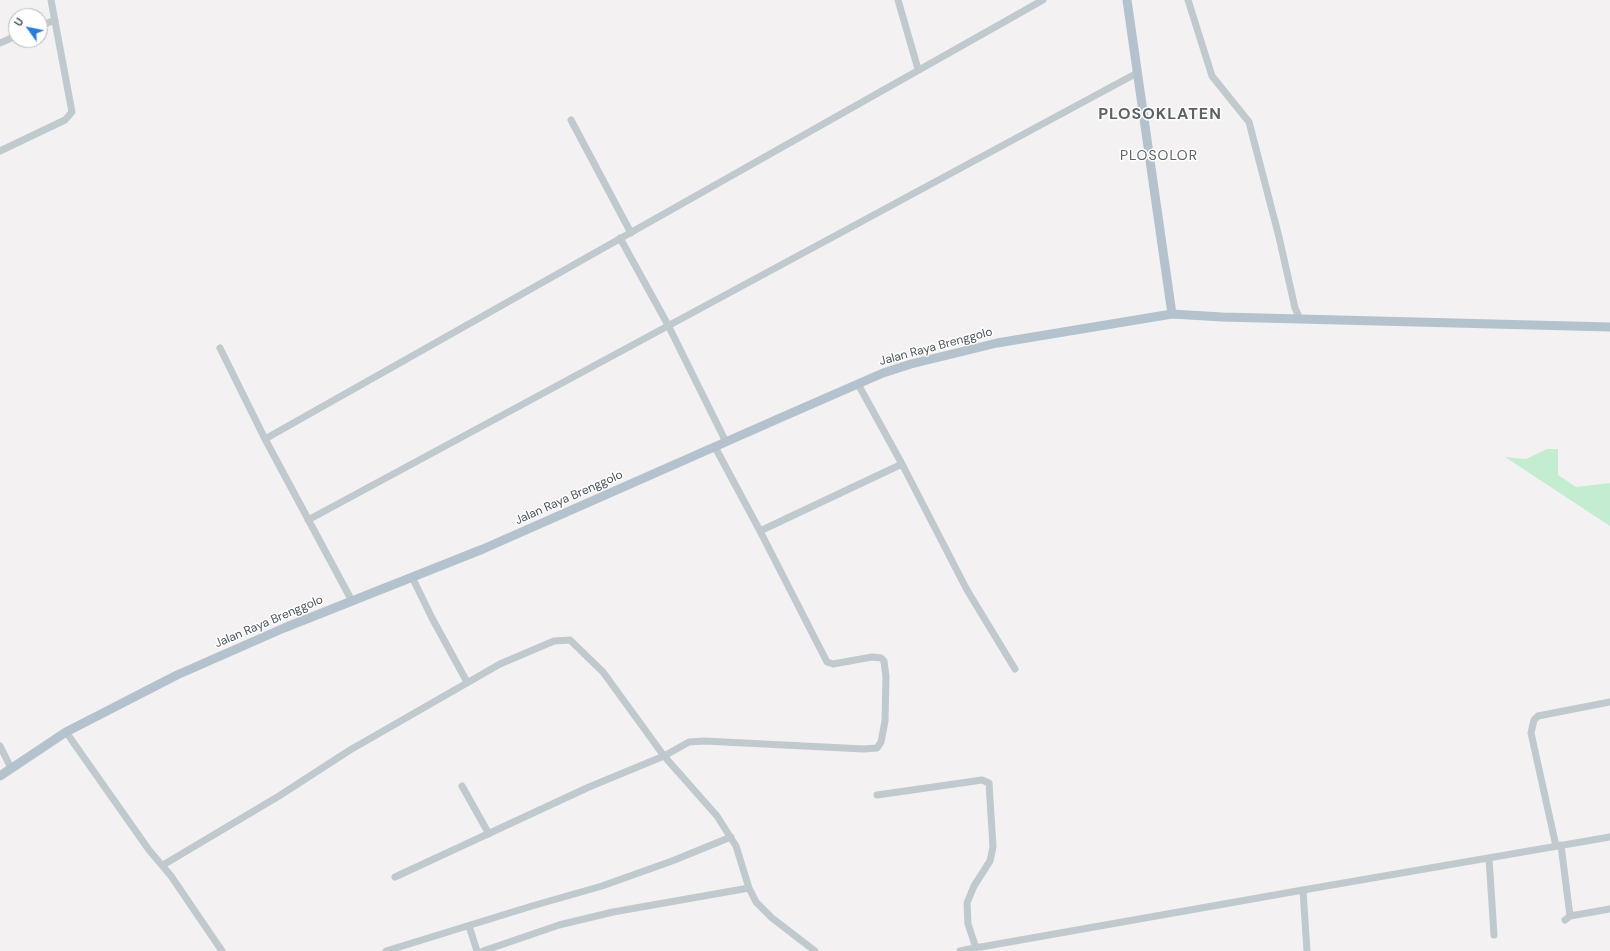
<!DOCTYPE html>
<style>
body{margin:0}
#map{position:relative;width:1610px;height:951px;overflow:hidden;background:#f3f1f1;font-family:"DM Sans",sans-serif}
canvas{display:block}
.north{position:absolute;left:8px;top:8px;width:40px;height:40px;box-sizing:border-box;background:#fff;border:1px solid #b7bbbe;border-radius:50%;rotate:303deg;font-size:11px;font-weight:700;line-height:16px;text-align:center;color:#4a555d}
.north::after{content:'';display:block;margin:auto;width:14px;height:18px;background:#287ed7;clip-path:polygon(50% 0,100% 100%,50% 72%,0 100%)}
</style>
<div id="map">
<canvas width="1610" height="951"></canvas>
<div class="north">U</div>
</div>
<script>
const c = document.querySelector('canvas').getContext('2d');
c.lineJoin = 'round';
function paint(path, color) {
  c.fillStyle = color;
  c.fill(path, 'evenodd');
}
function poly(rows) {
  const path = new Path2D();
  for (const r of rows) {
    path.moveTo(r[0], r[1]);
    for (let i = 2; i < r.length; i += 2) path.lineTo(r[i], r[i + 1]);
  }
  return path;
}
function stroke(path, color, width, dash) {
  c.strokeStyle = color;
  c.lineWidth = width;
  c.lineCap = dash ? 'butt' : 'round';
  c.setLineDash(dash || []);
  c.stroke(path);
}
function label(font, color, halo, rows, align = 'center') {
  c.font = font + ' "DM Sans",sans-serif';
  c.lineWidth = 3;
  c.setLineDash([]);
  c.textBaseline = 'middle';
  c.strokeStyle = halo;
  c.fillStyle = color;
  for (const [text, x, y, turn = 0] of rows) {
    c.save();
    c.translate(x, y);
    c.rotate((+turn || 0) * Math.PI / 180);
    c.textAlign = isNaN(turn) ? turn : align;
    if (halo) c.strokeText(text, 0, 0);
    c.fillText(text, 0, 0);
    c.restore();
  }
}
paint(poly([
 [1547,449,1558,449,1558,475,1576,487,1610,483,1610,526,1505,457,1526,459]
]), '#c4ecd1');
stroke(poly([
 [898,0,918,69],
 [1188,0,1212,76,1249,122,1279,237,1295,308,1300,319],
 [40,26,55,20],
 [0,43,16,36],
 [571,120,631,233],
 [0,151,65,120,72,112,51,0],
 [620,238,668,325,726,442],
 [220,348,265,439],
 [858,384,902,464,967,590,1015,669],
 [715,447,760,531,902,464],
 [308,520,1137,73],
 [412,577,432,618,467,682],
 [352,601,265,439,1043,0],
 [66,732,149,850,171,876,222,951],
 [0,746,11,768],
 [462,786,489,834],
 [877,795,982,780,989,783,993,847,990,861,974,886,967,903,968,924,976,948],
 [1561,845,1570,916],
 [1556,846,1531,733,1534,720,1538,716,1610,702],
 [1489,858,1494,935],
 [163,865,279,796,350,750,500,664,554,641,570,640,603,672,664,756,717,816,736,846,749,888,756,902,772,918,815,951],
 [395,877,589,787,664,756,689,742,704,741,864,749,877,748,881,742,885,721,886,677,884,661,881,658,872,657,833,664,827,662,760,531],
 [1565,920,1570,916,1610,909],
 [469,926,477,951],
 [981,947,1303,890],
 [386,951,532,906,602,886,672,861,731,837],
 [483,951,559,925,613,912,749,888],
 [960,951,979,947],
 [1307,951,1303,890,1610,837]
]), '#c0c9ce', 7);
stroke(poly([
 [1127,0,1172,314],
 [0,776,66,732,177,675,284,628,483,549,780,418,883,373,911,364,997,343,1172,314,1222,317,1610,327]
]), '#b3c2cd', 9);
label('12px', '#4a555d', '#fff', [
 ["Jalan Raya Brenggolo",936,347,-15],
 ["Jalan Raya Brenggolo",569,498,-24],
 ["Jalan Raya Brenggolo",269,622,-23]
]);
c.letterSpacing = '1px';
label('14px', '#5e6265', '#fff', [
 ["PLOSOLOR",1159,156]
]);
c.letterSpacing = '0px';
c.letterSpacing = '1px';
label('bold 16px', '#5e6265', '#fff', [
 ["PLOSOKLATEN",1160,115]
]);
c.letterSpacing = '0px';
</script>
